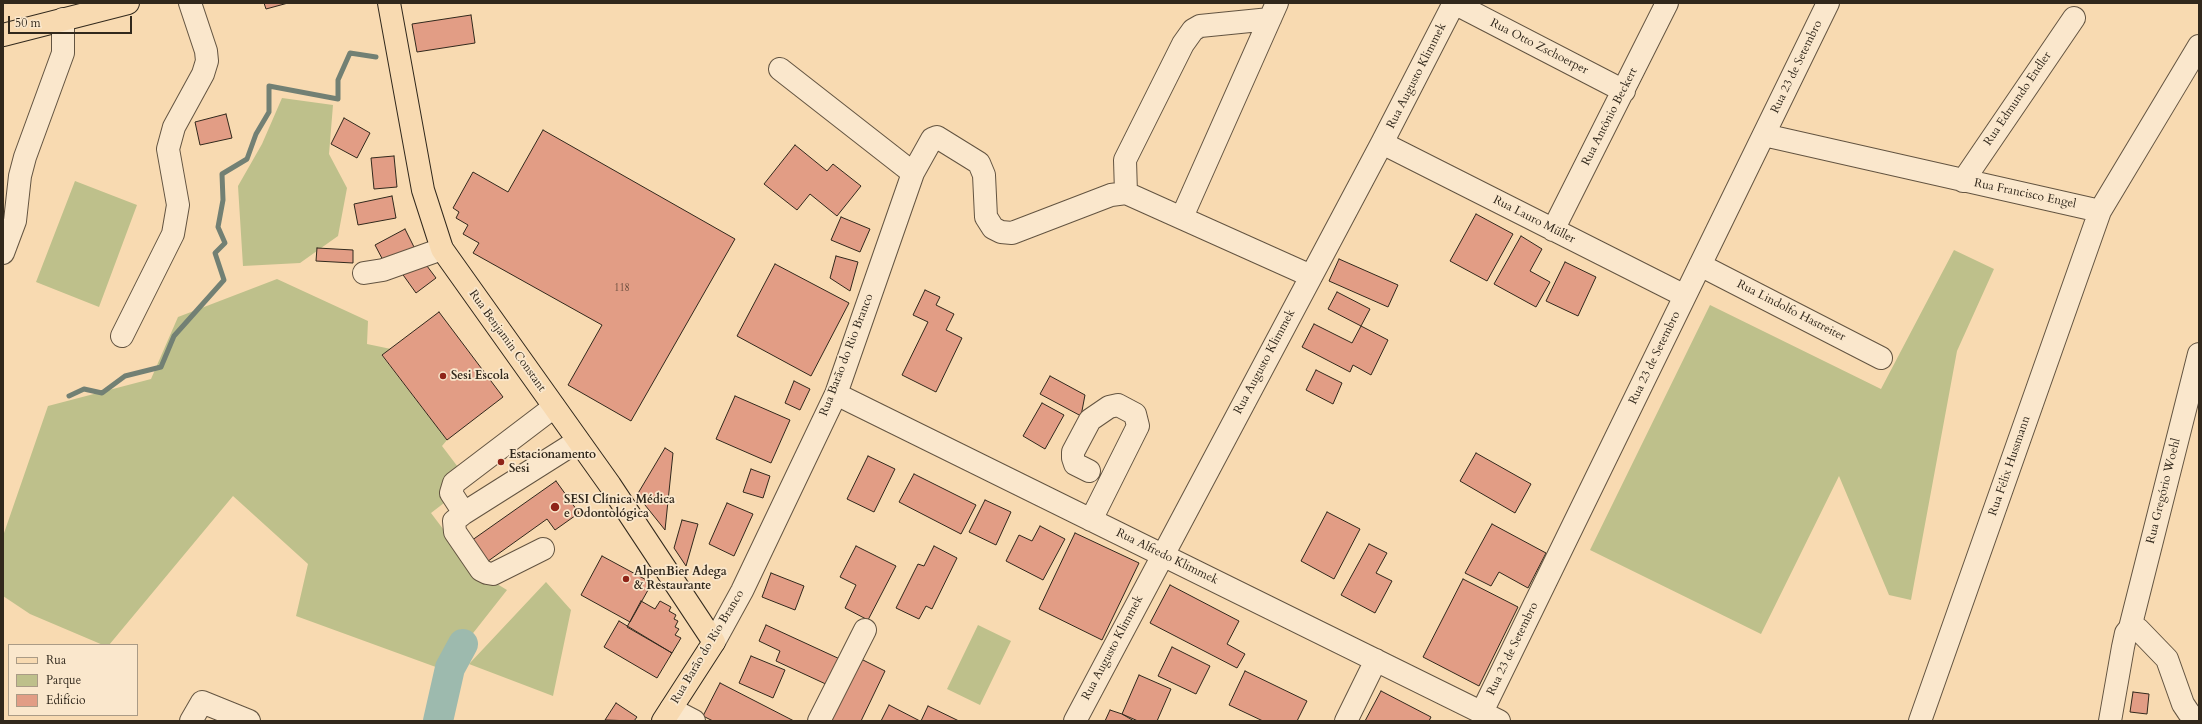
<!DOCTYPE html>
<meta charset="utf-8">
<style>
body{margin:0}
#map{position:relative;width:2202px;height:724px;overflow:hidden;background:#f8dab1;font-family:Cardo,serif}
canvas{display:block}
.frame{position:absolute;inset:0;border:4px solid #31281c;pointer-events:none}
.legend{position:absolute;left:8px;top:644px;width:130px;height:72px;box-sizing:border-box;background:#fae7cc;border:1px solid #aa9b86;margin:0;padding:5px 7px;list-style:none;font-size:12px;color:#31281c}
.legend li{display:flex;align-items:center;gap:8px;height:20px}
.legend b{width:20px;border:1px solid #aa9b86}
.scale{position:absolute;left:8px;top:16px;width:124px;height:18px;box-sizing:border-box;border:2px solid #31281c;border-top:0;padding-left:5px;font-size:12px;line-height:14px;white-space:nowrap;color:#31281c;-webkit-text-stroke:3px #fae7cc;paint-order:stroke}
</style>
<div id="map">
<canvas width="2202" height="724"></canvas>
<div class="frame"></div>
<ul class="legend">
<li><b style="height:5px;background:#f8dab1"></b>Rua</li>
<li><b style="height:11px;background:#bec08b"></b>Parque</li>
<li><b style="height:11px;background:#e29d85"></b>Edifício</li>
</ul>
<div class="scale">50 m</div>
</div>
<script>
const c = document.querySelector('canvas').getContext('2d');
c.lineJoin = 'round';
function paint(path, color) {
  c.fillStyle = color;
  c.fill(path, 'evenodd');
}
function poly(rows) {
  const path = new Path2D();
  for (const r of rows) {
    path.moveTo(r[0], r[1]);
    for (let i = 2; i < r.length; i += 2) path.lineTo(r[i], r[i + 1]);
  }
  return path;
}
function stroke(path, color, width, dash) {
  c.strokeStyle = color;
  c.lineWidth = width;
  c.lineCap = dash ? 'butt' : 'round';
  c.setLineDash(dash || []);
  c.stroke(path);
}
function label(font, color, halo, rows, align = 'center') {
  c.font = font + ' Cardo,serif';
  c.lineWidth = 3.5;
  c.setLineDash([]);
  c.textBaseline = 'middle';
  c.strokeStyle = halo;
  c.fillStyle = color;
  for (const [text, x, y, turn = 0] of rows) {
    c.save();
    c.translate(x, y);
    c.rotate((+turn || 0) * Math.PI / 180);
    c.textAlign = isNaN(turn) ? turn : align;
    if (halo) c.strokeText(text, 0, 0);
    c.fillText(text, 0, 0);
    c.restore();
  }
}
paint(poly([
 [282,98,333,105,329,154,347,188,338,236,300,263,243,266,238,186,262,144],
 [75,181,137,205,99,307,36,282],
 [1954,250,1994,269,1957,351,1911,600,1889,595,1839,476,1761,634,1590,550,1710,305,1881,389],
 [277,279,368,321,367,344,391,349,382,356,447,440,442,446,470,483,431,513,474,570,507,590,444,670,296,616,308,564,233,496,109,645,103,645,30,614,3,596,3,536,48,406,151,379,178,317],
 [546,582,571,610,553,696,469,664],
 [978,625,1011,641,980,705,947,689]
]), '#bec08b');
stroke(poly([
 [69,396,84,389,102,393,125,376,161,367,174,336,224,280,215,253,225,243,218,227,223,200,222,174,247,159,256,134,269,112,269,86,338,99,338,80,350,53,376,57]
]), '#728074', 5);
stroke(poly([
 [438,721,450,668,463,644]
]), '#9dbaae', 30);
const building = poly([
 [264,3,288,3,266,9,264,3],
 [471,15,475,43,417,52,412,24,471,15],
 [226,114,232,138,200,145,195,122,226,114],
 [344,118,370,133,357,158,331,144,344,118],
 [543,130,735,239,631,421,568,385,602,325,473,253,479,243,463,234,468,225,456,218,459,212,453,208,473,172,508,192,543,130],
 [795,145,827,171,833,164,861,186,837,216,810,194,797,210,764,184,795,145],
 [394,156,397,187,374,189,371,158,394,156],
 [392,196,396,218,358,225,354,204,392,196],
 [1476,214,1513,234,1487,281,1450,261,1476,214],
 [841,217,870,229,860,252,831,240,841,217],
 [405,229,416,251,386,266,375,245,405,229],
 [1521,236,1542,249,1530,271,1550,282,1536,307,1494,284,1521,236],
 [317,248,353,250,353,263,316,261,317,248],
 [836,256,858,262,850,291,830,278,836,256],
 [1339,259,1398,285,1388,307,1329,281,1339,259],
 [1565,262,1596,277,1578,316,1546,301,1565,262],
 [775,264,849,303,811,376,737,336,775,264],
 [427,266,436,278,416,293,401,272,427,266],
 [925,290,940,297,936,305,954,314,946,330,962,338,936,392,902,375,928,322,913,315,925,290],
 [1337,292,1370,309,1361,326,1328,309,1337,292],
 [439,312,503,397,447,440,382,355,439,312],
 [1314,324,1352,343,1361,326,1388,340,1371,375,1353,365,1350,372,1302,347,1314,324],
 [1316,370,1342,383,1333,404,1306,390,1316,370],
 [1050,376,1085,395,1081,416,1040,394,1050,376],
 [794,381,810,389,800,410,785,403,794,381],
 [735,396,790,420,771,463,716,439,735,396],
 [1042,403,1064,415,1045,449,1023,436,1042,403],
 [665,448,673,453,665,530,637,495,665,448],
 [1476,453,1531,484,1515,513,1460,481,1476,453],
 [868,456,895,469,874,512,847,499,868,456],
 [751,469,770,476,763,498,743,492,751,469],
 [914,474,976,505,961,534,899,502,914,474],
 [556,481,579,513,555,530,547,519,484,564,468,543,556,481],
 [985,500,1011,512,996,545,969,532,985,500],
 [727,503,753,514,734,556,709,544,727,503],
 [1327,512,1360,529,1334,579,1301,561,1327,512],
 [682,520,698,524,686,566,674,548,682,520],
 [1492,524,1546,553,1528,588,1499,572,1491,586,1465,573,1492,524],
 [1040,526,1065,539,1043,580,1006,561,1019,535,1032,541,1040,526],
 [1075,533,1139,563,1102,640,1039,609,1075,533],
 [1369,544,1387,553,1376,573,1392,581,1375,613,1341,595,1369,544],
 [856,546,896,566,868,620,845,608,856,585,840,577,856,546],
 [934,546,957,558,932,609,926,606,919,619,896,608,918,564,924,566,934,546],
 [602,556,652,583,630,622,581,595,602,556],
 [771,573,804,586,795,610,762,597,771,573],
 [1463,579,1518,607,1479,686,1423,657,1463,579],
 [1170,585,1239,621,1227,644,1245,654,1237,668,1150,623,1170,585],
 [641,601,655,609,660,601,671,607,669,611,676,615,674,619,678,621,675,627,679,629,675,635,681,638,672,653,627,627,641,601],
 [619,621,672,653,657,678,604,647,619,621],
 [766,625,842,660,830,686,776,661,780,651,759,641,766,625],
 [1172,647,1210,666,1196,694,1158,676,1172,647],
 [751,656,785,670,773,698,739,683,751,656],
 [859,658,885,671,861,721,828,721,859,658],
 [1245,671,1307,701,1297,721,1263,721,1229,705,1245,671],
 [1139,675,1171,689,1157,721,1138,721,1122,714,1139,675],
 [720,683,794,721,713,721,703,716,720,683],
 [1381,691,1431,717,1429,721,1365,721,1381,691],
 [2133,692,2149,694,2147,714,2130,712,2133,692],
 [616,703,637,717,634,721,605,720,616,703],
 [889,705,920,721,881,721,889,705],
 [928,706,959,721,921,721,928,706],
 [1110,710,1122,714,1134,721,1105,721,1110,710]
]);
paint(building, '#e29d85');
stroke(building, '#31281c', 1);
const minor = poly([
 [1454,3,1624,91],
 [1764,135,2100,211,2199,46],
 [1382,143,1685,296],
 [913,173,932,139,937,137,979,163,984,175,986,217,993,228,1001,232,1012,233,1111,195,1126,193,1311,276],
 [1963,181,2074,18],
 [1126,193,1125,160,1183,44,1193,30,1200,26,1270,19],
 [1182,217,1277,3],
 [1553,230,1667,3],
 [3,253,15,221,20,176,25,157,63,53,63,19],
 [1700,265,1881,358],
 [364,273,383,270,442,249],
 [122,336,173,234,178,205,168,149,174,127,203,74,207,61,206,51,190,3],
 [836,394,1499,721],
 [554,407,454,483,451,493,464,513,578,441],
 [1089,471,1075,464,1073,458,1073,452,1090,420,1109,407,1118,405,1135,414,1138,426,1091,520],
 [464,513,454,521,455,532,481,570,487,573,493,574,543,549],
 [2130,628,2138,629,2167,659,2183,704,2189,713,2197,721],
 [714,642,742,591,836,394,913,173,780,69],
 [671,709,694,721],
 [1482,712,1828,3],
 [191,721,202,702,249,721],
 [819,721,865,630],
 [1075,721,1382,143,1454,3],
 [1346,721,1376,660],
 [1920,721,2100,211],
 [2110,721,2123,647,2126,633,2130,628,2199,354]
]);
const major = poly([
 [389,3,423,190,442,249,610,485,714,642,663,721],
 [3,35,128,3]
]);
stroke(minor, '#635441', 24);
stroke(major, '#31281c', 24);
stroke(minor, '#fae7cc', 22);
stroke(major, '#f8dab1', 22);
for (const [x, y, r, color] of [
 [443,376,4,"#8f2418"],
 [501,462,4,"#8f2418"],
 [555,507,5,"#8f2418"],
 [626,579,4,"#8f2418"]
]) {
  const dot = new Path2D();
  dot.arc(x, y, r, 0, 2 * Math.PI);
  c.fillStyle = color;
  c.fill(dot);
  stroke(dot, '#fae7cc', 1.5);
}
label('10px', '#5d4536', null, [
 ["118",622,289]
]);
label('12px', '#31281c', '#fae7cc', [
 ["Rua Otto Zschoerper",1539,47,27],
 ["Rua 23 de Setembro",1797,67,-64],
 ["Rua Augusto Klimmek",1417,76,-63],
 ["Rua Edmundo Endler",2018,99,-56],
 ["Rua Antônio Beckert",1610,117,-63],
 ["Rua Francisco Engel",2025,194,12],
 ["Rua Lauro Müller",1534,220,27],
 ["Rua Lindolfo Hastreiter",1791,311,27],
 ["Rua Benjamin Constant",507,341,54],
 ["Rua Barão do Rio Branco",847,355,-69],
 ["Rua 23 de Setembro",1655,358,-64],
 ["Rua Augusto Klimmek",1265,362,-62],
 ["Rua Félix Hussmann",2010,466,-71],
 ["Rua Gregório Woehl",2164,491,-76],
 ["Rua Alfredo Klimmek",1167,557,26],
 ["Rua Barão do Rio Branco",708,647,-59],
 ["Rua Augusto Klimmek",1113,648,-62],
 ["Rua 23 de Setembro",1513,649,-64]
]);
label('bold 12px', '#31281c', '#fae7cc', [
 ["Sesi Escola",451,376],
 ["Estacionamento",509,455],
 ["Sesi",509,469],
 ["SESI Clínica Médica",564,500],
 ["e Odontológica",564,514],
 ["AlpenBier Adega",634,572],
 ["& Restaurante",634,586]
], 'left');
</script>
